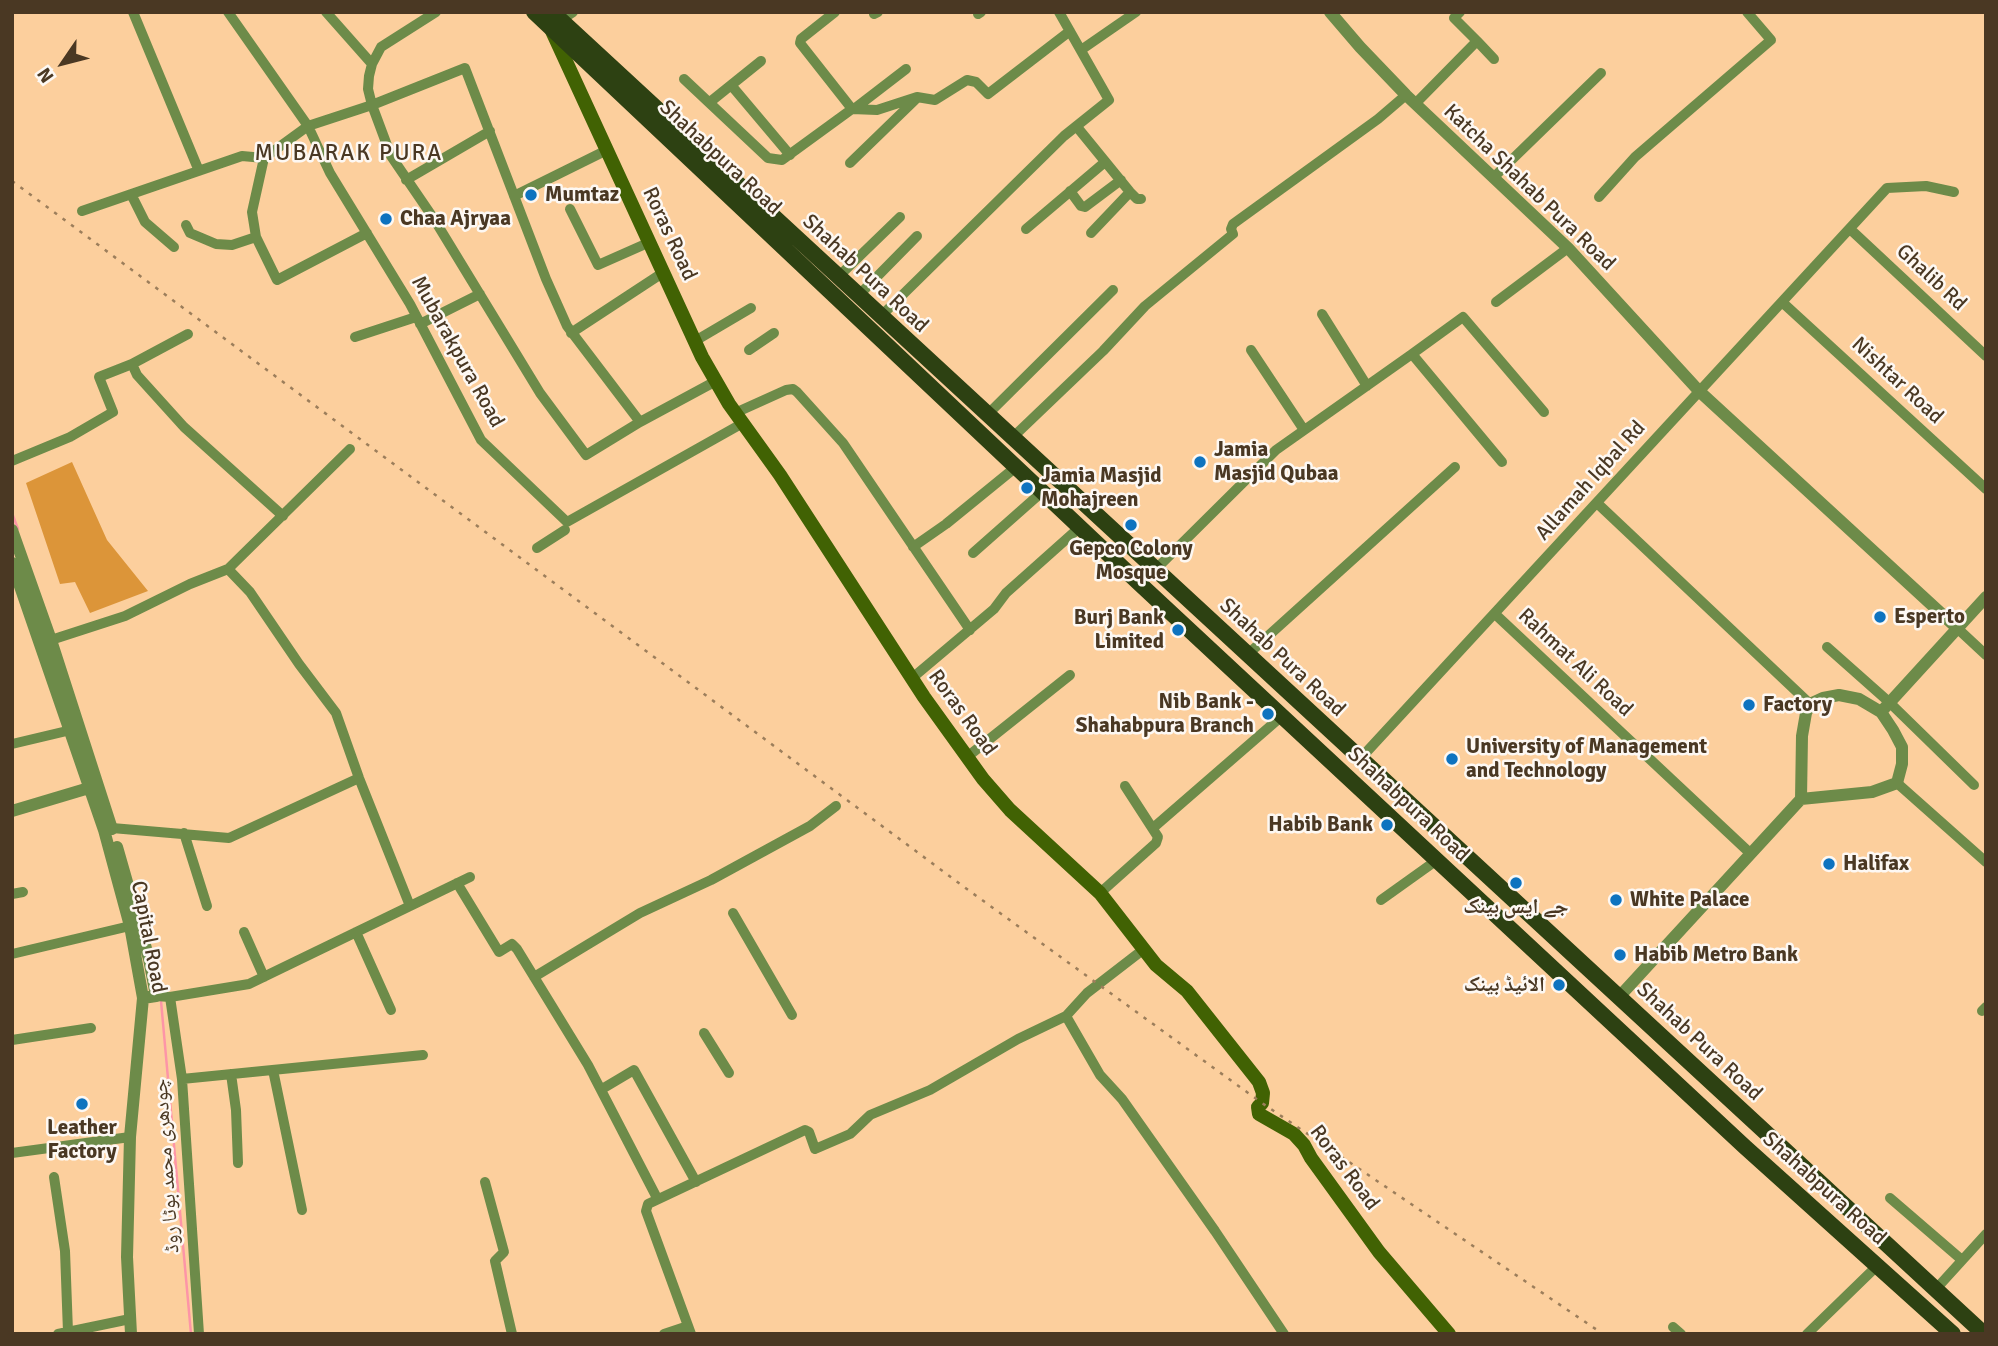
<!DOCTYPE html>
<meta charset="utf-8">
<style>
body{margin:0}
#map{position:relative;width:1998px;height:1346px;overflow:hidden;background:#fccf9d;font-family:Signika,sans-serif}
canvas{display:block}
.frame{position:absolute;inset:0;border:14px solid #4a3823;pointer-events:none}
.north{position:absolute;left:28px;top:28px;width:70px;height:70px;-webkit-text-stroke:5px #fdf8f3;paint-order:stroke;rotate:235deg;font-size:19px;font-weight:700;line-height:28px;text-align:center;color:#4a3823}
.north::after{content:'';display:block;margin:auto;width:24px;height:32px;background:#4a3823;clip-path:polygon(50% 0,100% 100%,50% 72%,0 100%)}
</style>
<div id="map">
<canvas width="1998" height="1346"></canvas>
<div class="frame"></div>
<div class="north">N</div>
</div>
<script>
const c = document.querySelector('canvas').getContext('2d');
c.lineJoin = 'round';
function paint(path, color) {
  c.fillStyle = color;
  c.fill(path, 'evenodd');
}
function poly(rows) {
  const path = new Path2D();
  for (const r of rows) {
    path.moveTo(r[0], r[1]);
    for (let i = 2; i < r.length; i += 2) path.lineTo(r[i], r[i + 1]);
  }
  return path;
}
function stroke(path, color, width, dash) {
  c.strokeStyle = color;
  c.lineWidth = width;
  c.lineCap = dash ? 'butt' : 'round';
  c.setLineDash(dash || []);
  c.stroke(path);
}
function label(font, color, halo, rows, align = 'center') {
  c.font = font + ' Signika,"Noto Naskh Arabic",sans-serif';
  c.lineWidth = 5;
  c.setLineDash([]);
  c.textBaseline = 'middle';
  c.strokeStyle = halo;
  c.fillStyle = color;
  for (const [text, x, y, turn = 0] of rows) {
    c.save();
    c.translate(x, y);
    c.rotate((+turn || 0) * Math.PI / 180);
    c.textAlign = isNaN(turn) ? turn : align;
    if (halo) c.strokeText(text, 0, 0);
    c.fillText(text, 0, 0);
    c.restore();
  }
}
paint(poly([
 [72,462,107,540,148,591,90,613,75,582,60,584,26,483]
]), '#dc9539');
stroke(poly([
 [12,513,18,529],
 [161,1001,191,1334]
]), '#fd95a7', 2.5);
stroke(poly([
 [133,12,199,171],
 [228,12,308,126,330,173,410,304,481,440,567,522,743,423],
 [326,12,372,64],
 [436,12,381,47,372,64,369,76,368,89,372,105,391,156,434,219,540,393,586,455,640,422,716,381],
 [835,12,801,39,800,43,852,109],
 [874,14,878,12],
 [978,14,981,12],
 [561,20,573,12],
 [1477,41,1494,59],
 [1081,50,1136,12],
 [684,79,768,158,782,160,852,109,877,110,917,97,935,100,967,80,976,82,988,94,1070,31],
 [731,85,790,155],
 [710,102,761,61],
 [1415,104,1477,41,1454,18,1460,12],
 [854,109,906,69],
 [1077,127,1130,192,1137,199,1141,199],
 [850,163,915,100],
 [1494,177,1601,73],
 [406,180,490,131],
 [1070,191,1081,206,1085,207,1121,180],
 [131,194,145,222,174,247],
 [514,196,607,150],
 [1599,197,1635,157,1771,40,1747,12],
 [570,209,598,265,650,242],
 [82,211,242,156,264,158],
 [186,225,190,233,216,244,232,245,256,237],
 [1026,229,1105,162],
 [1850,229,1986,356],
 [367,233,277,280,256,237,252,212,264,158,308,126,372,105,465,68,546,279,567,326,640,422],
 [1091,233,1130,192],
 [838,277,900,217],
 [858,296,917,236],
 [1496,302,1568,248],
 [1782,302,1986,489],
 [1322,314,1367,386],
 [881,316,1064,136,1109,100,1059,12],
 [420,324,480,294],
 [571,333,664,272],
 [355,337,416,317],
 [695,341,751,308],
 [749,350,774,333],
 [1251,350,1304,430],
 [1412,354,1463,317,1544,412],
 [132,364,137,375,184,427,283,516],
 [735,413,786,390,793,389,797,392,843,443,970,630],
 [987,415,1113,290],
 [1012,438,1103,351,1145,306,1233,234,1231,229,1233,224,1378,119,1406,95],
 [12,461,70,437,113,412,99,377,132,364,188,334],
 [1597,503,1810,704],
 [913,547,946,524,1016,467],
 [537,548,565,530],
 [973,553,1042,492],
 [228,569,250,592,299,664,336,713,359,778,410,906],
 [1155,570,1276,450,1412,354,1502,462],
 [1495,614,1751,854],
 [1957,628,1986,655],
 [51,640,125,616,190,584,228,569,350,449],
 [1827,647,1889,702,1974,785],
 [1247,655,1455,467],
 [911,679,994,609,1006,593,1080,527],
 [12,744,71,730],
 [967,757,1070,675],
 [1360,759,1887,188,1926,186,1954,192],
 [1897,783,1986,862],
 [112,828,229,838,359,778],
 [1153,828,1282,716],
 [184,833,207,906],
 [457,883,499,952,512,944,517,949,588,1065,657,1198],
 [1100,893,1156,843,1158,837,1125,786],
 [12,894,23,892],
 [1381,900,1437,860],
 [733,913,792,1015],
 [244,932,264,977],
 [356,932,391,1010],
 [12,954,130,926],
 [534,977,640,913,711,880,810,826,836,806],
 [156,996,170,997,249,984,470,877],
 [170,997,182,1079,199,1334],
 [1982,1011,1986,1007],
 [1066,1016,1100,1075,1122,1099,1215,1231,1284,1334],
 [704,1033,729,1073],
 [12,1040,91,1028],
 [273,1070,302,1210],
 [231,1074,236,1110,238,1163],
 [182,1079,423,1055],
 [602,1089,634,1070,696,1182],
 [12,1153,130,1137],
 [54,1177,65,1251,68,1332],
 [485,1182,504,1252,495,1261,512,1334],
 [1890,1198,1962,1260],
 [1936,1289,1986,1234],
 [1673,1327,1681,1334],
 [58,1334,130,1319],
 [664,1334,688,1326],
 [691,1334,646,1211,648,1204,805,1130,809,1132,815,1149,850,1134,870,1115,930,1090,1018,1039,1066,1016,1087,993,1144,949],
 [1807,1334,1877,1266]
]), '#6d8b49', 10);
stroke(poly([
 [1330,12,1360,47,1406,95,1568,248,1699,391,1957,628],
 [12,530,51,640,112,829],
 [12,563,104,830,130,926,143,998,130,1137,127,1257,131,1334],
 [1881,712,1986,597],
 [12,811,89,788],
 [117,847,149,959,156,996,143,998],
 [1619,997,1801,799,1872,792,1897,783,1902,764,1902,747,1893,730,1881,712,1859,699,1839,695,1823,698,1810,704,1806,713,1802,736,1801,799]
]), '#6d8b49', 12);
stroke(poly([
 [552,31,702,357,729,404,780,475,924,697,983,779,1010,810,1100,893,1156,965,1187,991,1259,1082,1263,1093,1262,1103,1258,1107,1259,1114,1294,1134,1304,1145,1311,1158,1379,1252,1449,1334]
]), '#416203', 14);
stroke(poly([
 [534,12,1141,585,1745,1147,1953,1334],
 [552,12,1984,1334]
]), '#2d4112', 16);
stroke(poly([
 [12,181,971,892,1262,1103,1603,1334]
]), '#9c7e5b', 2.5, [3.5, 7]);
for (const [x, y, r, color] of [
 [531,195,7,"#0e73bf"],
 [386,219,7,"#0e73bf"],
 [1200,462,7,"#0e73bf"],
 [1027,488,7,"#0e73bf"],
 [1131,525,7,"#0e73bf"],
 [1880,617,7,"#0e73bf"],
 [1178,630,7,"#0e73bf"],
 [1749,705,7,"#0e73bf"],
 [1268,714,7,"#0e73bf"],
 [1452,759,7,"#0e73bf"],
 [1387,825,7,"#0e73bf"],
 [1829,864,7,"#0e73bf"],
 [1516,883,7,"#0e73bf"],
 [1616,900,7,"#0e73bf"],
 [1620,955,7,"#0e73bf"],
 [1559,985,7,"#0e73bf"],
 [82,1104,7,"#0e73bf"]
]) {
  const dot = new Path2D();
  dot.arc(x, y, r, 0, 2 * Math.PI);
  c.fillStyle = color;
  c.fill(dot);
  stroke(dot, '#fdf8f3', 2.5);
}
label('21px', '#4a3823', '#fdf8f3', [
 ["Shahabpura Road",720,158,43],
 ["Katcha Shahab Pura Road",1529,188,44],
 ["Roras Road",669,234,65],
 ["Shahab Pura Road",865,274,43],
 ["Ghalib Rd",1931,278,43],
 ["Mubarakpura Road",457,352,61],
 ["Nishtar Road",1897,381,43],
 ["Allamah Iqbal Rd",1591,481,-48],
 ["Shahab Pura Road",1282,658,43],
 ["Rahmat Ali Road",1575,663,43],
 ["Roras Road",962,713,54],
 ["Shahabpura Road",1408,805,43],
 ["Capital Road",148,937,79],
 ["Shahab Pura Road",1699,1042,43],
 ["چودھری محمد بوٹا روڈ",167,1166,-94],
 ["Roras Road",1344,1168,53],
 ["Shahabpura Road",1824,1189,42]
]);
label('bold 21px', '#4a3823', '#fdf8f3', [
 ["Mumtaz",545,195],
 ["Chaa Ajryaa",400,219],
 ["Jamia",1214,450],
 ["Masjid Qubaa",1214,474],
 ["Jamia Masjid",1041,476],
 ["Mohajreen",1041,500],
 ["Gepco Colony",1131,549,"center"],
 ["Mosque",1131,573,"center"],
 ["Esperto",1894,617],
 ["Burj Bank",1164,618,"right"],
 ["Limited",1164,642,"right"],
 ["Nib Bank -",1254,702,"right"],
 ["Shahabpura Branch",1254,726,"right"],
 ["Factory",1763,705],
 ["University of Management",1466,747],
 ["and Technology",1466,771],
 ["Habib Bank",1373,825,"right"],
 ["Halifax",1843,864],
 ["White Palace",1630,900],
 ["جے ایس بینک",1516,907,"center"],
 ["Habib Metro Bank",1634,955],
 ["الائیڈ بینک",1545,985,"right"],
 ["Leather",82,1128,"center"],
 ["Factory",82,1152,"center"]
], 'left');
c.letterSpacing = '2px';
label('23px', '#4a3823', '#fdf8f3', [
 ["MUBARAK PURA",349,154]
]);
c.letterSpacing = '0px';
</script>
